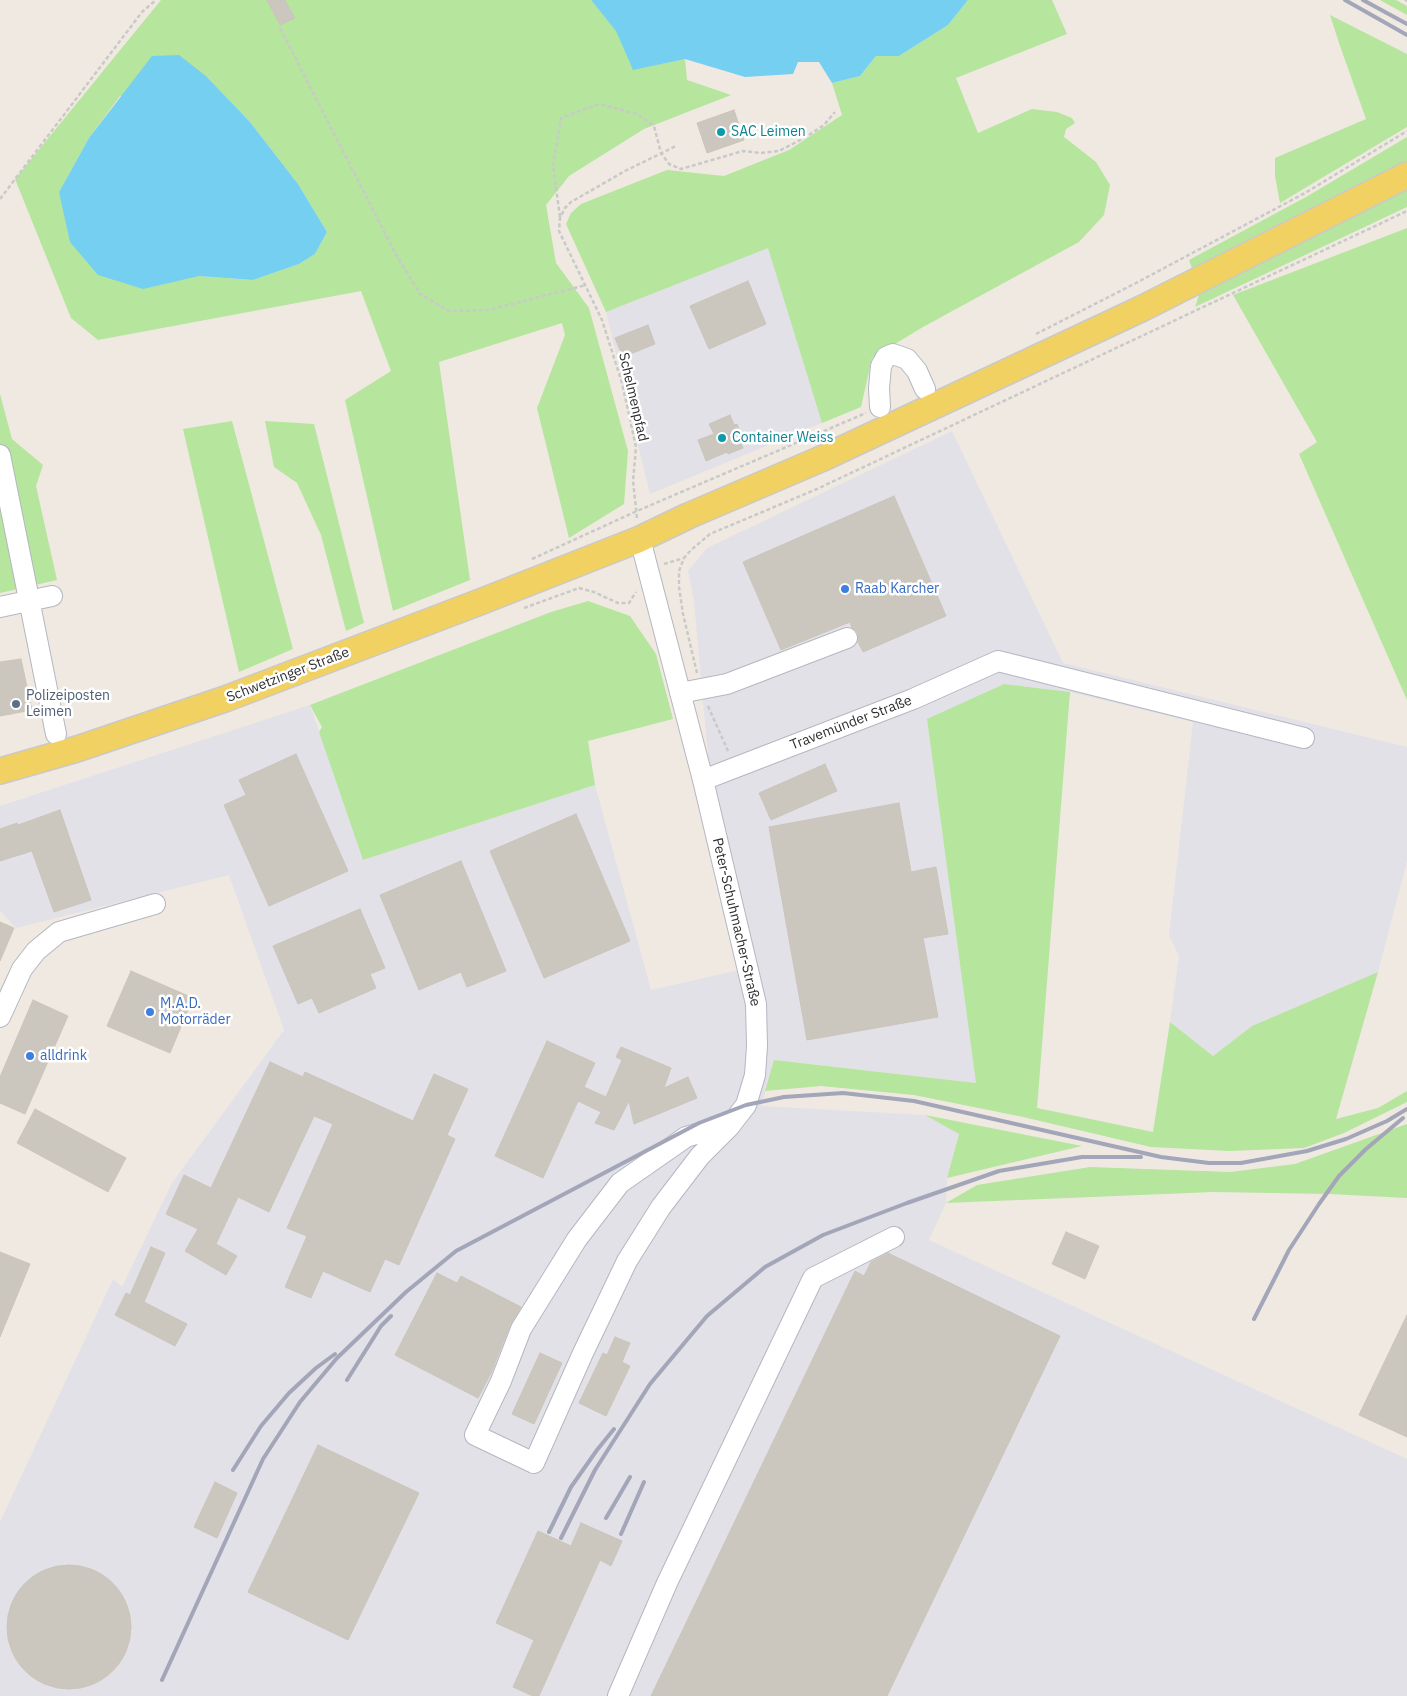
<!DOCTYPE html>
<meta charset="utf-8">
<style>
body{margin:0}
canvas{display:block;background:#efe9e1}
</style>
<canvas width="1407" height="1696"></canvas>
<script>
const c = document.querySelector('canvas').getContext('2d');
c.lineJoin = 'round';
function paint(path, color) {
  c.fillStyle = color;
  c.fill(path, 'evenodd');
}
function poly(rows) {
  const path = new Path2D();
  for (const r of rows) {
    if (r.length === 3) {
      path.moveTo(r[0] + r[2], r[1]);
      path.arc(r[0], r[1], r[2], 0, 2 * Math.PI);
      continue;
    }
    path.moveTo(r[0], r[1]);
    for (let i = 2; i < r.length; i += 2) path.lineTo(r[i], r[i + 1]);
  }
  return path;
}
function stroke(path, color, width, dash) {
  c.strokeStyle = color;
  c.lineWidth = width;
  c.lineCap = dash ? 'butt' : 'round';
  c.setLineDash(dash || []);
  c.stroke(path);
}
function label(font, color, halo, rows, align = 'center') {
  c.font = font + ' "IBM Plex Sans",sans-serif';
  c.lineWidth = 5;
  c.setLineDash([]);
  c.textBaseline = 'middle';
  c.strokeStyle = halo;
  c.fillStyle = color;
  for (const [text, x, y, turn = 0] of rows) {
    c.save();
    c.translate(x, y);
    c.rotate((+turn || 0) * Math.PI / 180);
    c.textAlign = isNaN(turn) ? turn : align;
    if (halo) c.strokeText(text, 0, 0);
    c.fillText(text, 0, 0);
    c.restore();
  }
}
paint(poly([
 [768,247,822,423,650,494,606,312],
 [952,431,1063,663,1407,747,1407,861,1378,972,1252,1026,1213,1056,1170,1022,1179,956,1169,935,1193,722,1070,692,1004,684,927,720,976,1083,775,1060,761,1106,925,1115,959,1133,947,1178,946,1203,929,1240,1407,1459,1407,1696,0,1696,0,1522,113,1279,122,1287,172,1183,284,1030,229,875,16,928,0,911,0,806,310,705,363,860,595,785,651,990,757,966,708,756,694,601,688,571,707,548]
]), '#e3e1e8');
paint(poly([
 [161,0,591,0,616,30,633,69,685,59,687,80,731,95,644,129,569,176,546,205,556,263,589,308,628,451,624,504,569,538,537,408,565,335,562,323,439,362,470,580,393,611,345,400,391,371,361,291,98,340,71,318,15,179],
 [207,77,250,122,298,184,327,232,315,254,299,264,253,280,199,276,59,192,89,138,120,96],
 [968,0,1052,0,1067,34,956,78,978,133,1032,109,1057,112,1072,118,1075,123,1066,129,1064,137,1096,162,1110,185,1104,215,1079,242,923,327,872,358,861,407,822,423,768,248,606,312,566,224,571,213,581,204,667,170,724,176,789,150,842,115,832,83,860,76,876,56,899,56,948,25],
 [1380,0,1396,0,1407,6,1407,15],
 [1330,15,1407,54,1407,127,1280,203,1275,176,1275,158,1366,119,1339,43],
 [1407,137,1407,163,1193,271,1189,260,1306,197],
 [1407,190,1407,207,1195,307,1199,295],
 [1407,228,1407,700,1299,454,1317,442,1233,295],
 [0,394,12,439,43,465,36,486,57,580,0,593],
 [232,421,293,649,239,672,183,429],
 [265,421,314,424,364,623,346,631,321,535,297,483,274,467],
 [588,601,630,616,656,654,673,719,588,741,595,785,363,860,319,732,322,727,310,705,551,612],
 [1004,684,1070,692,1037,1108,1153,1132,1170,1022,1213,1056,1252,1026,1378,972,1336,1119,1378,1108,1407,1091,1407,1102,1344,1133,1304,1148,1229,1151,1151,1147,1023,1117,914,1095,821,1086,765,1091,774,1060,976,1083,927,719],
 [925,1115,1082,1146,947,1178,959,1134],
 [1407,1124,1407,1198,1329,1194,1213,1192,946,1203,977,1185,1090,1167,1230,1172,1295,1164]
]), '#b6e59e');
paint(poly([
 [591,0,968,0,948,25,899,56,876,56,860,76,832,83,819,62,798,62,793,74,745,77,685,59,633,70,616,31],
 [179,55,207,77,250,122,298,184,327,232,315,254,299,264,253,280,199,276,143,289,98,275,70,242,59,192,89,138,152,56]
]), '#75cff0');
const building = poly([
 [267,0,285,0,295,18,280,25,267,0],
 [734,110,744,140,707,153,697,123,734,110],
 [748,281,766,324,709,349,690,306,748,281],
 [648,325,655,344,623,357,615,338,648,325],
 [730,415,734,425,737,424,742,437,739,439,743,448,728,454,727,452,706,461,698,440,714,434,709,424,730,415],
 [894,496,946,616,863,652,858,642,858,633,852,628,850,622,781,650,743,562,894,496],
 [21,659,32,710,0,716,0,662,21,659],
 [296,754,348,871,269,906,224,805,246,795,239,780,296,754],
 [825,764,837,791,771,820,759,793,825,764],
 [899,803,911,872,936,867,948,934,923,938,938,1017,807,1040,769,827,899,803],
 [60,810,91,900,54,912,32,851,0,861,0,829,17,823,18,825,60,810],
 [576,814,630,941,544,978,490,851,576,814],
 [461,861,506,971,467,987,461,972,419,990,380,895,461,861],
 [360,909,385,968,370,974,376,988,319,1013,312,998,298,1004,273,946,360,909],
 [0,922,14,928,0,961,0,922],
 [131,971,193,998,170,1053,107,1026,131,971],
 [33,1000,68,1016,25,1114,0,1103,0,1077,33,1000],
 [547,1041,595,1063,584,1087,606,1097,622,1060,616,1057,621,1047,671,1068,664,1088,688,1077,697,1098,634,1124,629,1101,614,1130,595,1123,601,1112,578,1101,543,1178,495,1156,547,1041],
 [270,1062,303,1077,305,1072,413,1121,434,1074,468,1089,447,1135,455,1139,399,1265,385,1259,370,1292,323,1271,311,1298,285,1287,307,1236,287,1228,333,1124,314,1116,269,1212,238,1197,216,1244,237,1256,226,1275,185,1251,198,1229,166,1214,184,1175,211,1188,270,1062],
 [35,1109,126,1158,108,1192,17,1143,35,1109],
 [1066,1232,1099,1246,1085,1279,1052,1264,1066,1232],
 [151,1247,165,1253,144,1302,187,1324,175,1346,115,1315,126,1293,130,1295,151,1247],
 [0,1252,30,1264,0,1337,0,1252],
 [888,1253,1060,1336,887,1696,651,1696,855,1271,864,1276,871,1262,888,1253],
 [437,1273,457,1283,461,1276,521,1307,510,1325,491,1373,478,1398,395,1355,437,1273],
 [1407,1315,1407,1437,1359,1415,1407,1315],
 [615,1337,630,1343,622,1362,630,1366,606,1416,579,1403,603,1353,607,1355,615,1337],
 [540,1353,562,1363,534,1424,512,1414,540,1353],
 [318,1445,419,1493,348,1640,248,1592,318,1445],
 [215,1482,237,1493,217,1538,194,1527,215,1482],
 [581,1523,622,1541,611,1566,600,1560,539,1696,533,1696,513,1687,534,1640,496,1623,538,1531,571,1546,581,1523],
 [69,1627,62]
]);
paint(building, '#cbc7bf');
stroke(building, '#cbc5ba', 1);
const minor = poly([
 [880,407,879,388,881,366,886,357,893,354,907,359,917,371,925,389],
 [0,455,56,734],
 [640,539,703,780,756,1004,757,1046,755,1075,746,1105,732,1123,730,1126,700,1156,661,1207,627,1261,583,1353,534,1463,475,1435,501,1381,521,1329,577,1239,620,1183,686,1137,732,1123],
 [0,607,52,596],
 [680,693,727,684,847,638],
 [703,780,913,699,998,661,1304,738],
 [0,1017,22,969,36,951,59,932,155,904],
 [618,1696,667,1583,813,1278,894,1237]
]);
const major = poly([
 [0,771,77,749,225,699,480,602,640,539,688,516,821,459,1141,309,1407,175]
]);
stroke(minor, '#b4b7c1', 22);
stroke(major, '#c9c9c9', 28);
stroke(poly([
 [1405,0,1407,1],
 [280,28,394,251,420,294,449,311,488,310,586,285],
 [0,199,142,12,156,0],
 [560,217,553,166,561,118,599,104,637,114,654,126,661,153,669,164,681,169,743,151,760,153,779,151,806,137,824,125,835,112],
 [1036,334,1136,283,1305,193,1407,131],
 [637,518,633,481,636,447,622,383,602,320,559,231,560,218,565,208,571,202,625,171,676,146],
 [532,559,637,511,866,413],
 [664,564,684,558],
 [524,608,579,588,594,592,618,603,629,603,636,592],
 [697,673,683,614,679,587,679,571,684,558,691,550,710,534,817,489,1407,211],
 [708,706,728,751]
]), '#c9c9c9', 2.5, [4, 2.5]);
stroke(minor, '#fff', 20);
stroke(major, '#f2d163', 25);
stroke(poly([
 [1345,0,1407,35],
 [1363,0,1407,24],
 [1254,1319,1289,1250,1319,1204,1339,1176,1366,1149,1403,1118],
 [347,1380,381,1326,391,1316],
 [233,1470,261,1426,289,1393,316,1368,335,1354],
 [606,1518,630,1477],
 [549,1532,571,1487,597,1450,614,1429],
 [621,1534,644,1482],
 [561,1538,595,1470,650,1384,707,1316,765,1267,823,1235,907,1203,999,1171,1082,1157,1141,1157],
 [162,1680,263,1459,300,1402,337,1358,406,1292,456,1251,699,1123,746,1105,784,1097,843,1093,914,1101,1161,1157,1209,1163,1241,1163,1307,1151,1346,1139,1387,1121,1407,1109]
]), '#a3a6b8', 4);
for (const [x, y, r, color] of [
 [721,132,5,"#0f9aa8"],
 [722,438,5,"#0f9aa8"],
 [845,589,5,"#3f7fe0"],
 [16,704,5,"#5c6f8a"],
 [150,1012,5,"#3f7fe0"],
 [30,1056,5,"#3f7fe0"]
]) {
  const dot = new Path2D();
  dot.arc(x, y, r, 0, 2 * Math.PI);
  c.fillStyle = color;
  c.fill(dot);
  stroke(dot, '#fff', 2);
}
label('14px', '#0d838f', '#fff', [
 ["SAC Leimen",731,132],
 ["Container Weiss",732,438]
], 'left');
label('14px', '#2e2e2e', '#fff', [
 ["Schelmenpfad",633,397,77],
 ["Schwetzinger Straße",288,675,-21],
 ["Travemünder Straße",851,723,-21],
 ["Peter-Schuhmacher-Straße",736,922,77]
]);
label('14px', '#366cbe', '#fff', [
 ["Raab Karcher",855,589],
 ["M.A.D.",160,1004],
 ["Motorräder",160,1020],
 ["alldrink",40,1056]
], 'left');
label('14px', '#4e5e75', '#fff', [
 ["Polizeiposten",26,696],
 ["Leimen",26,712]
], 'left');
</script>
